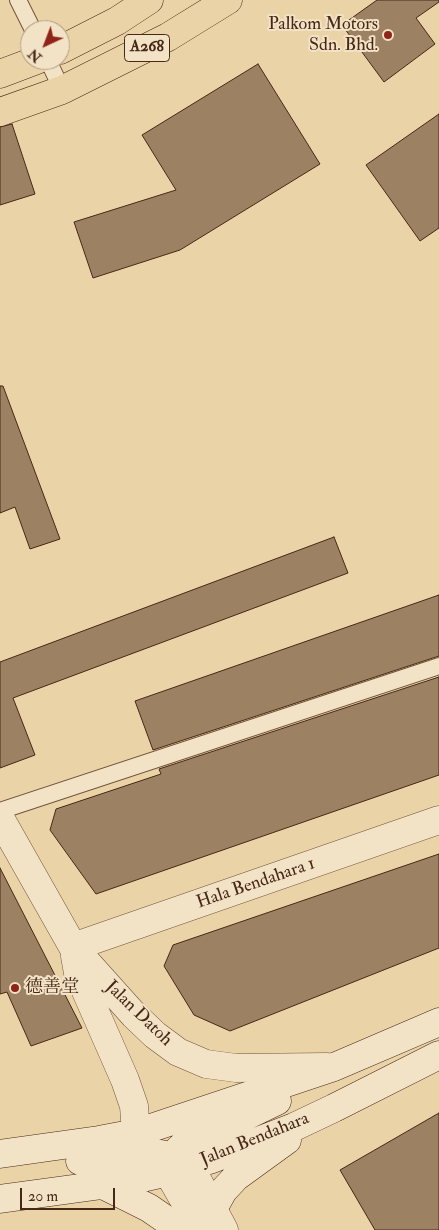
<!DOCTYPE html>
<meta charset="utf-8">
<style>
body{margin:0}
#map{position:relative;width:439px;height:1230px;overflow:hidden;background:#ebd3a8;font-family:"IM FELL Double Pica",serif}
canvas{display:block}
.north{position:absolute;left:20px;top:20px;width:50px;height:50px;box-sizing:border-box;background:#f2e2c6;border:1px solid #ae9880;border-radius:50%;rotate:223deg;font-size:14px;font-weight:700;line-height:20px;text-align:center;color:#472816}
.north::after{content:'';display:block;margin:auto;width:18px;height:22px;background:#8f2418;clip-path:polygon(50% 0,100% 100%,50% 72%,0 100%)}
.scale{position:absolute;left:20px;top:1188px;width:95px;height:22px;box-sizing:border-box;border:2px solid #472816;border-top:0;padding-left:6px;font-size:15px;line-height:18px;white-space:nowrap;color:#472816;-webkit-text-stroke:4px #f2e2c6;paint-order:stroke}
</style>
<div id="map">
<canvas width="439" height="1230"></canvas>
<div class="north">N</div>
<div class="scale">20 m</div>
</div>
<script>
const c = document.querySelector('canvas').getContext('2d');
c.lineJoin = 'round';
function paint(path, color) {
  c.fillStyle = color;
  c.fill(path, 'evenodd');
}
function poly(rows) {
  const path = new Path2D();
  for (const r of rows) {
    path.moveTo(r[0], r[1]);
    for (let i = 2; i < r.length; i += 2) path.lineTo(r[i], r[i + 1]);
  }
  return path;
}
function stroke(path, color, width, dash) {
  c.strokeStyle = color;
  c.lineWidth = width;
  c.lineCap = dash ? 'butt' : 'round';
  c.setLineDash(dash || []);
  c.stroke(path);
}
function label(font, color, halo, rows, align = 'center') {
  c.font = font + ' "IM FELL Double Pica","Noto Serif SC",serif';
  c.lineWidth = 4;
  c.setLineDash([]);
  c.textBaseline = 'middle';
  c.strokeStyle = halo;
  c.fillStyle = color;
  for (const [text, x, y, turn = 0] of rows) {
    c.save();
    c.translate(x, y);
    c.rotate((+turn || 0) * Math.PI / 180);
    c.textAlign = isNaN(turn) ? turn : align;
    if (halo) c.strokeText(text, 0, 0);
    c.fillText(text, 0, 0);
    c.restore();
  }
}
const building = poly([
 [377,0,439,0,439,2,416,18,435,44,384,82,342,25,377,0],
 [258,64,320,164,180,250,93,278,74,222,176,190,142,135,258,64],
 [439,114,439,228,420,241,366,165,439,114],
 [12,124,35,194,0,205,0,127,12,124],
 [0,386,3,386,60,539,30,549,15,507,0,513,0,386],
 [334,537,348,573,13,698,35,755,0,768,0,662,334,537],
 [439,595,439,656,153,750,135,701,439,595],
 [439,677,439,775,96,894,50,830,56,809,161,774,159,769,439,677],
 [439,854,439,948,230,1031,194,1015,164,966,173,945,439,854],
 [0,868,82,1028,31,1046,7,992,0,994,0,868],
 [439,1113,439,1230,375,1230,340,1170,439,1113]
]);
paint(building, '#9c8162');
stroke(building, '#472816', 1);
const service = poly([
 [18,0,33,30],
 [48,60,62,90],
 [0,811,439,666]
]);
const minor = poly([
 [0,818,73,947,134,1015,155,1035,178,1052,206,1064,236,1068,327,1067],
 [73,947,439,820],
 [75,956,78,973,125,1080,134,1106,136,1133]
]);
const tertiary = poly([
 [190,1166,224,1230],
 [168,1172,201,1230]
]);
const secondary = poly([
 [0,1154,99,1140,136,1133,334,1067,439,1022],
 [80,1161,142,1153,160,1154,173,1157,183,1160,187,1163],
 [168,1172,169,1165,173,1157,179,1149,188,1141,200,1135,246,1116,277,1101],
 [103,1185,149,1208,181,1230],
 [0,1199,124,1182,168,1172,212,1159,294,1127,334,1108,439,1055],
 [213,1209,223,1191,236,1177,287,1140]
]);
const primary = poly([
 [60,50,117,21,149,0],
 [0,74,37,60],
 [0,112,62,90,168,37,228,0]
]);
stroke(service, '#70533a', 18);
stroke(minor, '#70533a', 29);
stroke(tertiary, '#70533a', 29);
stroke(secondary, '#472816', 29);
stroke(primary, '#472816', 29);
stroke(service, '#f2e2c6', 16);
stroke(minor, '#f2e2c6', 28);
stroke(tertiary, '#f2e2c6', 28);
stroke(secondary, '#f2e2c6', 28);
stroke(primary, '#ebd3a8', 28);
for (const [x, y, r, color] of [
 [388,35,5,"#8f2418"],
 [15,988,5,"#8f2418"]
]) {
  const dot = new Path2D();
  dot.arc(x, y, r, 0, 2 * Math.PI);
  c.fillStyle = color;
  c.fill(dot);
  stroke(dot, '#f2e2c6', 2);
}
for (const [x, y, w] of [
 [147,48,45]
]) {
  const box = new Path2D();
  box.roundRect(x - w / 2, y - 13.5, w, 27, 4);
  c.fillStyle = '#f2e2c6';
  c.fill(box);
  stroke(box, '#472816', 1);
}
label('bold 16px', '#472816', null, [
 ["A268",147,48]
]);
label('18px', '#472816', '#f2e2c6', [
 ["Palkom Motors",378,25],
 ["Sdn. Bhd.",378,46],
 ["德善堂",25,988,"left"]
], 'right');
label('18px', '#472816', '#f2e2c6', [
 ["Hala Bendahara 1",256,884,-19],
 ["Jalan Datoh",138,1014,44],
 ["Jalan Bendahara",255,1140,-22]
]);
</script>
